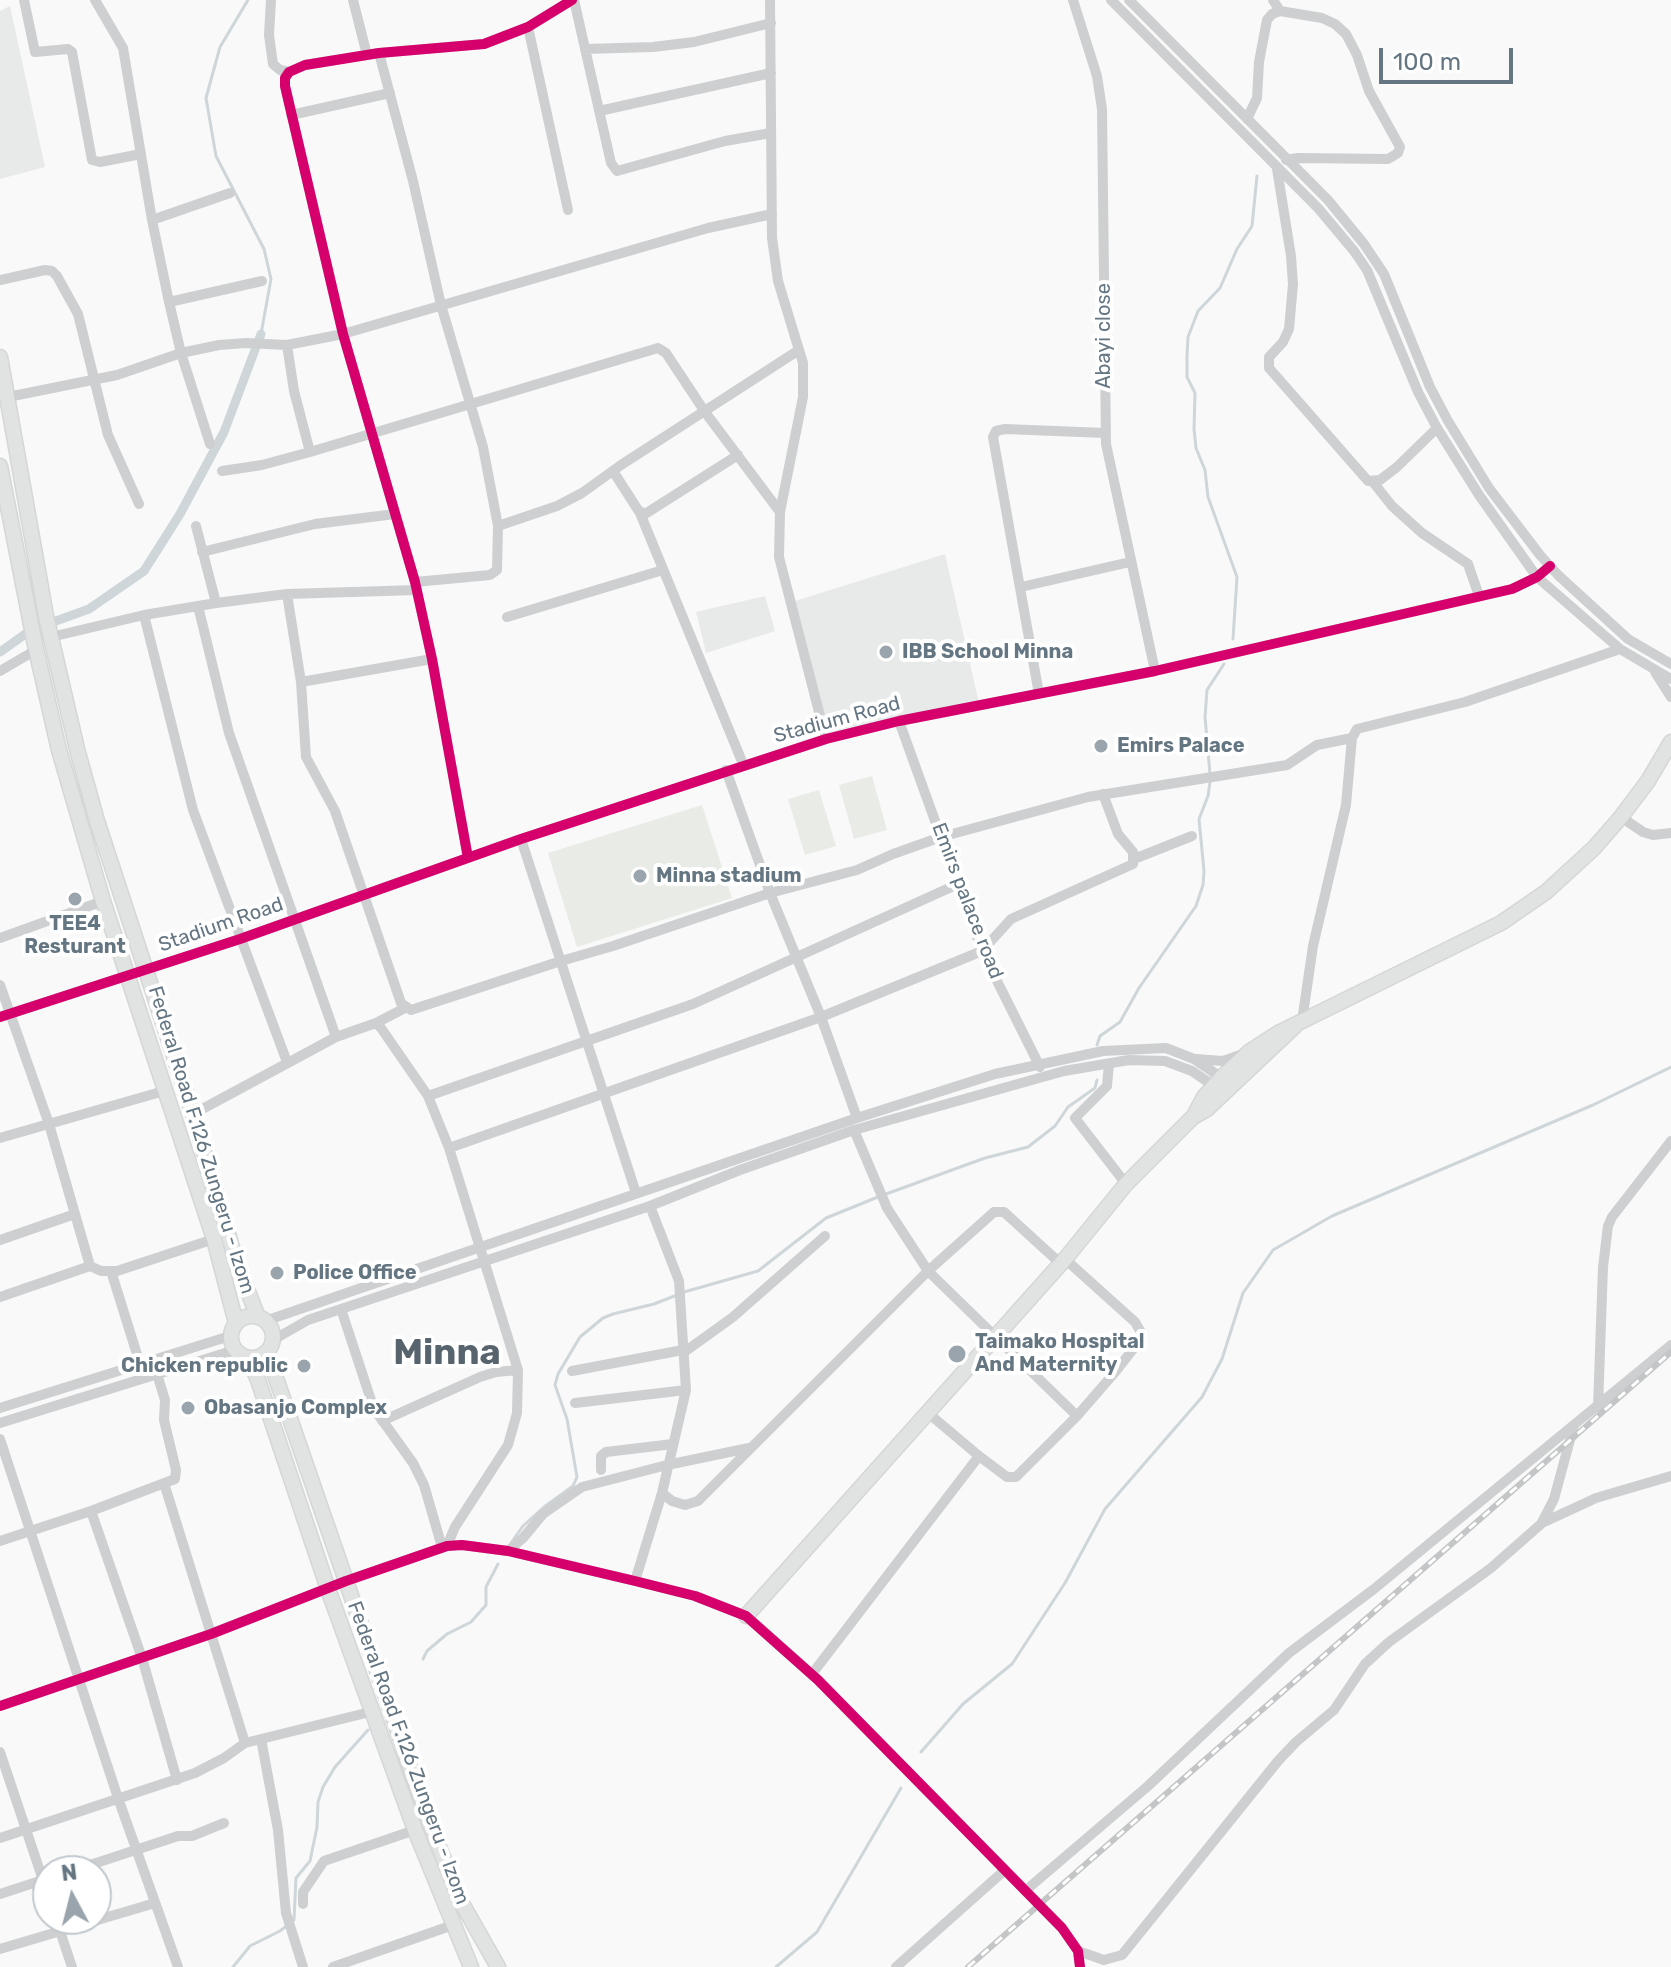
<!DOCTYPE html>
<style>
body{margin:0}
#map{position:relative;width:1671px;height:1967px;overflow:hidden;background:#f9f9f9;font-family:Rubik,sans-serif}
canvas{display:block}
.north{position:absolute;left:32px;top:1855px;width:80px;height:80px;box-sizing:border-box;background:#fff;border:2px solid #c1c8cd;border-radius:50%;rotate:353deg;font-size:22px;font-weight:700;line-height:32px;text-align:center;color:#657683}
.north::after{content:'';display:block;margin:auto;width:28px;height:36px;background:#99a4ac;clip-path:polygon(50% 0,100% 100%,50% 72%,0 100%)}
.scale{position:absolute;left:1379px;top:48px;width:134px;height:36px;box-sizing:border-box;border:4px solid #657683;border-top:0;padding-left:10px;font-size:24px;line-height:28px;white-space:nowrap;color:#657683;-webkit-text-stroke:6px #fff;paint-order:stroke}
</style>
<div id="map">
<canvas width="1671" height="1967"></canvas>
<div class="north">N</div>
<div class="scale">100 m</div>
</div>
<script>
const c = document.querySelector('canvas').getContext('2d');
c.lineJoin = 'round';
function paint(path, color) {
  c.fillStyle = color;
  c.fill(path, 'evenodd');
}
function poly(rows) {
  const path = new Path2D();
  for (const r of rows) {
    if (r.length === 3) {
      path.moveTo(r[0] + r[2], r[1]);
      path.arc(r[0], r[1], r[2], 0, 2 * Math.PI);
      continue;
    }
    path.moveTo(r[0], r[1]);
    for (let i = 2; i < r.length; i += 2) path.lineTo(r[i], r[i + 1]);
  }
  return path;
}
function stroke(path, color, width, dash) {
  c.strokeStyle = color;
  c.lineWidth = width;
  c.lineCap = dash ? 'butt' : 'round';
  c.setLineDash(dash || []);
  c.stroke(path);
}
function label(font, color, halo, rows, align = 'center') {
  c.font = font + ' Rubik,sans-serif';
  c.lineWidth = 8;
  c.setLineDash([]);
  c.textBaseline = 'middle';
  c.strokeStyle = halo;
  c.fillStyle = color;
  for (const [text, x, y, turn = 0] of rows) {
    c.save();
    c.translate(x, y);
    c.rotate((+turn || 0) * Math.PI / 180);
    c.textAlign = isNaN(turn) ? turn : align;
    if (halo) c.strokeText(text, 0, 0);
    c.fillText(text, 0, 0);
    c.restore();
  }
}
paint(poly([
 [10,6,45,167,0,179,0,11],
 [945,554,979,703,827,735,792,602],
 [765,596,775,631,706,653,696,612]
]), '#e8e9e9');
paint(poly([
 [872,776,887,830,854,839,839,785],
 [819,790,836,846,805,855,788,799],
 [702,805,732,898,577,947,548,853]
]), '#e8ebe6');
stroke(poly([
 [248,0,220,47,206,98,216,156,264,249,271,279,261,334],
 [1233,639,1237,577,1208,497,1205,470,1196,448,1194,429,1195,393,1187,377,1187,356,1188,337,1198,311,1220,288,1237,249,1252,226,1257,176],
 [1210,774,1205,717,1207,690,1224,664],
 [1097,1045,1100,1036,1120,1022,1139,988,1196,906,1203,885,1204,871,1199,819,1208,796,1210,782],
 [886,1194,985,1158,1028,1147,1055,1126,1068,1107,1095,1088,1097,1080],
 [684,1292,758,1271,826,1218,878,1197],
 [511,1543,523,1526,544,1507,573,1486,577,1477,567,1419,555,1385,558,1374,580,1337,603,1318,613,1314,654,1304,677,1295],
 [423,1659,427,1651,447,1634,471,1622,486,1605,486,1587,498,1564],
 [921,1752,963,1704,1012,1664,1065,1583,1105,1509,1202,1397,1222,1359,1243,1293,1273,1250,1332,1216,1593,1105,1671,1067],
 [233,1967,250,1946,280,1931,294,1920,296,1878,310,1861,317,1827,318,1802,323,1787,335,1767,368,1730],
 [776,1967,817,1932,901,1788]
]), '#ced6d9', 3);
stroke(poly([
 [0,652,31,630,89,609,144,571,180,514,224,432,261,334]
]), '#ced6d9', 9);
const major = poly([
 [0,357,46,616,77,749,97,821,193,1114,236,1261,258,1317],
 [0,466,35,645,59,750,103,901,214,1239,236,1323],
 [1194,1116,1204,1097,1221,1078,1249,1052,1280,1032,1501,923,1546,892,1594,848,1621,817,1648,781,1671,742],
 [252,1337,21],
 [267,1352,430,1824,460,1900,498,1967],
 [248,1358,258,1380,328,1589,415,1830,471,1967],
 [746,1616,1065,1259,1126,1184,1193,1117,1207,1109,1295,1026]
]);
stroke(major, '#d5d6d7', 17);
stroke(poly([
 [24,0,35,52,68,49,72,52,92,160,100,162,141,154],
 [95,0,123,48,152,220,169,302,181,353,210,444],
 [271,0,269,35,273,64,280,70,289,72],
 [353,0,367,55],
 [574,0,611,163,617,171,725,141,771,133],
 [770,0,772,238,778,281,803,363,803,397,780,512,779,557,826,739],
 [1073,0,1097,76,1102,109,1106,444,1155,671],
 [1111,0,1318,208,1354,251,1367,270,1418,392,1437,428,1479,495,1537,577,1620,649,1671,679],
 [1129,0,1328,200,1364,244,1384,274,1430,387,1448,421,1489,488,1540,555,1558,575,1628,639,1671,664],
 [1273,0,1280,11],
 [528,27,568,210],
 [585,49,653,47,694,42,771,23],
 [379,53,413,181,441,305,483,447,498,526,497,570,490,575,415,582],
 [599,111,771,73],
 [291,115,390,93],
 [1247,119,1257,98,1259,62,1267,20,1272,14,1280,11,1322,18,1335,24,1346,34,1357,55,1369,91,1400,147,1398,153,1388,159,1298,158,1286,160],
 [1277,169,1291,256,1293,284,1289,329,1283,342,1269,357,1269,368,1368,481,1380,480,1397,467,1437,428],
 [152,220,230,193],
 [0,280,45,270,52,271,57,276,78,314,108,435,139,504],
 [169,302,262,281],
 [287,345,294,391,310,452],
 [8,397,117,375,181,353,219,345,246,343,287,345,343,334,708,228,772,214],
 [222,471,262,465,310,452,658,348,666,353,705,412,780,512],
 [613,471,638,510,645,514,738,455],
 [1373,482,1392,506,1422,533,1468,564,1479,596],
 [640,513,743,764],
 [196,526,216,603],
 [498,526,557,506,582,493,621,465,799,350],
 [202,552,315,524,395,514],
 [1021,587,1130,562],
 [287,594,301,682,306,757,335,811,401,1003,411,1010,561,961,613,946,770,893,857,870,893,854,941,837,1088,797,1287,765,1317,745,1352,738],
 [198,606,229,733,336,1037],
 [144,615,193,810,287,1062],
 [507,617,663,570],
 [51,637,144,615,216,603,287,594,417,590],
 [0,671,36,650],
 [1655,672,1671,697],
 [301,682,432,659],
 [1039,694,993,437,996,431,1005,429,1105,433],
 [899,721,982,951,1040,1067],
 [726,770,770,893,821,1017,857,1118],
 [1621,817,1643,832,1653,835,1671,833],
 [521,839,636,1193],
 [468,858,432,659,415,582,343,334,285,86,285,78,289,72,305,65,379,53,484,44,528,27,572,0],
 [1134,859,1192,836],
 [0,938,103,901],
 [0,985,49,1124,90,1266],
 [0,1017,240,939,521,839,826,739,899,721,1155,671,1512,589,1537,577,1550,566],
 [1302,1021,1313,946,1346,805,1352,738,1357,729,1465,702,1620,649],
 [376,1023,405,1008],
 [1196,1059,1223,1061,1243,1054],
 [1109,1064,1107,1086,1075,1118,1126,1184],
 [428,1096,693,1004,958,884],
 [193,1114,336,1037,376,1023,381,1028,428,1096,449,1148,518,1370,517,1413,508,1445,455,1527,447,1546],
 [854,1130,887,1208,928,1271,1077,1416,1016,1477,1007,1477,979,1456],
 [0,1138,164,1091],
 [449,1148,821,1017,982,951,1011,919,1133,864,1133,852,1118,834,1103,794],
 [0,1240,75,1214],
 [1065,1259,1135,1322,1142,1334,1141,1339,1116,1371,1077,1416],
 [111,1271,140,1364],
 [0,1297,90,1266,101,1271,117,1271,214,1239],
 [341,1309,371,1400,377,1413,413,1463,424,1485,442,1547],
 [265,1321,857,1118,995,1074,1103,1051,1166,1048,1194,1059,1225,1080],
 [273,1340,308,1320,650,1206,740,1170,854,1130,1064,1071,1129,1060,1165,1061,1192,1071,1217,1088],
 [683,1353,733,1317,825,1236],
 [572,1371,683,1350],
 [575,1403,686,1390],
 [1598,1407,1603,1267,1608,1226,1612,1217,1671,1141],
 [0,1408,230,1336],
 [382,1421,480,1377,496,1372,518,1370],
 [0,1423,235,1350],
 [0,1439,118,1798,178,1967],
 [601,1470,601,1456,606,1452,673,1444],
 [164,1483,245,1743],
 [662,1493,672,1501,685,1505,698,1501,928,1271,994,1212,1004,1212,1061,1264],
 [91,1511,142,1658,177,1780],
 [1542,1523,1596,1498,1671,1476],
 [0,1541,91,1511,175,1479,176,1470,164,1420,165,1400,157,1374],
 [508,1551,523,1538,543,1514,582,1487,667,1465,749,1448],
 [635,1581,662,1493,686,1390,679,1281,650,1206],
 [812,1674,979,1456,928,1413],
 [0,1706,211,1634,346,1581,447,1546,462,1545,508,1551,635,1581,695,1596,746,1616,818,1680,1062,1928,1078,1951,1080,1967],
 [261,1739,278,1830,286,1913,303,1967],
 [0,1752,48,1895],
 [0,1838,195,1773,224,1758,245,1743,374,1711],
 [72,1871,178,1836,192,1836,224,1823],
 [1025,1891,1148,1786,1289,1653,1374,1589,1671,1345],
 [0,1894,46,1879],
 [303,1904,303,1892,324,1861,415,1830],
 [56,1919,72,1967],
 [0,1949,155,1903],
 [1078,1951,1104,1960,1122,1955,1278,1761,1296,1742,1334,1710,1365,1664,1389,1642,1491,1568,1541,1524,1554,1499,1574,1425],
 [333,1967,453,1925],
 [896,1967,1005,1870]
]), '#cecfd0', 10);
stroke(major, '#e1e2e2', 14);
const rail = poly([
 [968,1967,1671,1352]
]);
stroke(rail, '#c3c5c6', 6);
stroke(rail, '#fff', 3, [9]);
stroke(poly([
 [468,858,432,659,415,582,343,334,285,86,285,78,289,72,305,65,379,53,484,44,528,27,572,0],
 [0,1017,240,939,521,839,826,739,899,721,1155,671,1512,589,1537,577,1550,566],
 [0,1706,211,1634,346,1581,447,1546,462,1545,508,1551,635,1581,695,1596,746,1616,818,1680,1062,1928,1078,1951,1080,1967]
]), '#d6006c', 10);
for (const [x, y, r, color] of [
 [886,652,8,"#99a4ac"],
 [1101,746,8,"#99a4ac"],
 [640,876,8,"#99a4ac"],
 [75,899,8,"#99a4ac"],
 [277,1273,8,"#99a4ac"],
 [957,1354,10,"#99a4ac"],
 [304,1366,8,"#99a4ac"],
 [188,1408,8,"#99a4ac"]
]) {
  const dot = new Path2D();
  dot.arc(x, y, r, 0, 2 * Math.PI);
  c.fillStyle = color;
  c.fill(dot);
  stroke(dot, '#fff', 3);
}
label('20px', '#657683', '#fff', [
 ["Abayi close",1104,336,-90],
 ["Stadium Road",837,720,-15],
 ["Emirs palace road",967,901,69],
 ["Stadium Road",221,925,-19],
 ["Federal Road F.126 Zungeru - Izom",201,1140,73],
 ["Federal Road F.126 Zungeru - Izom",408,1753,70]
]);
label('bold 20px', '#657683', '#fff', [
 ["IBB School Minna",902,652],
 ["Emirs Palace",1117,746],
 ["Minna stadium",656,876],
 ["TEE4",75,924,"center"],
 ["Resturant",75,947,"center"],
 ["Police Office",293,1273],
 ["Taimako Hospital",975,1342],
 ["And Maternity",975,1365],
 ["Chicken republic",288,1366,"right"],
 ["Obasanjo Complex",204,1408]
], 'left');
label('bold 36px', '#57646e', '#fff', [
 ["Minna",447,1354]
]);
</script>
